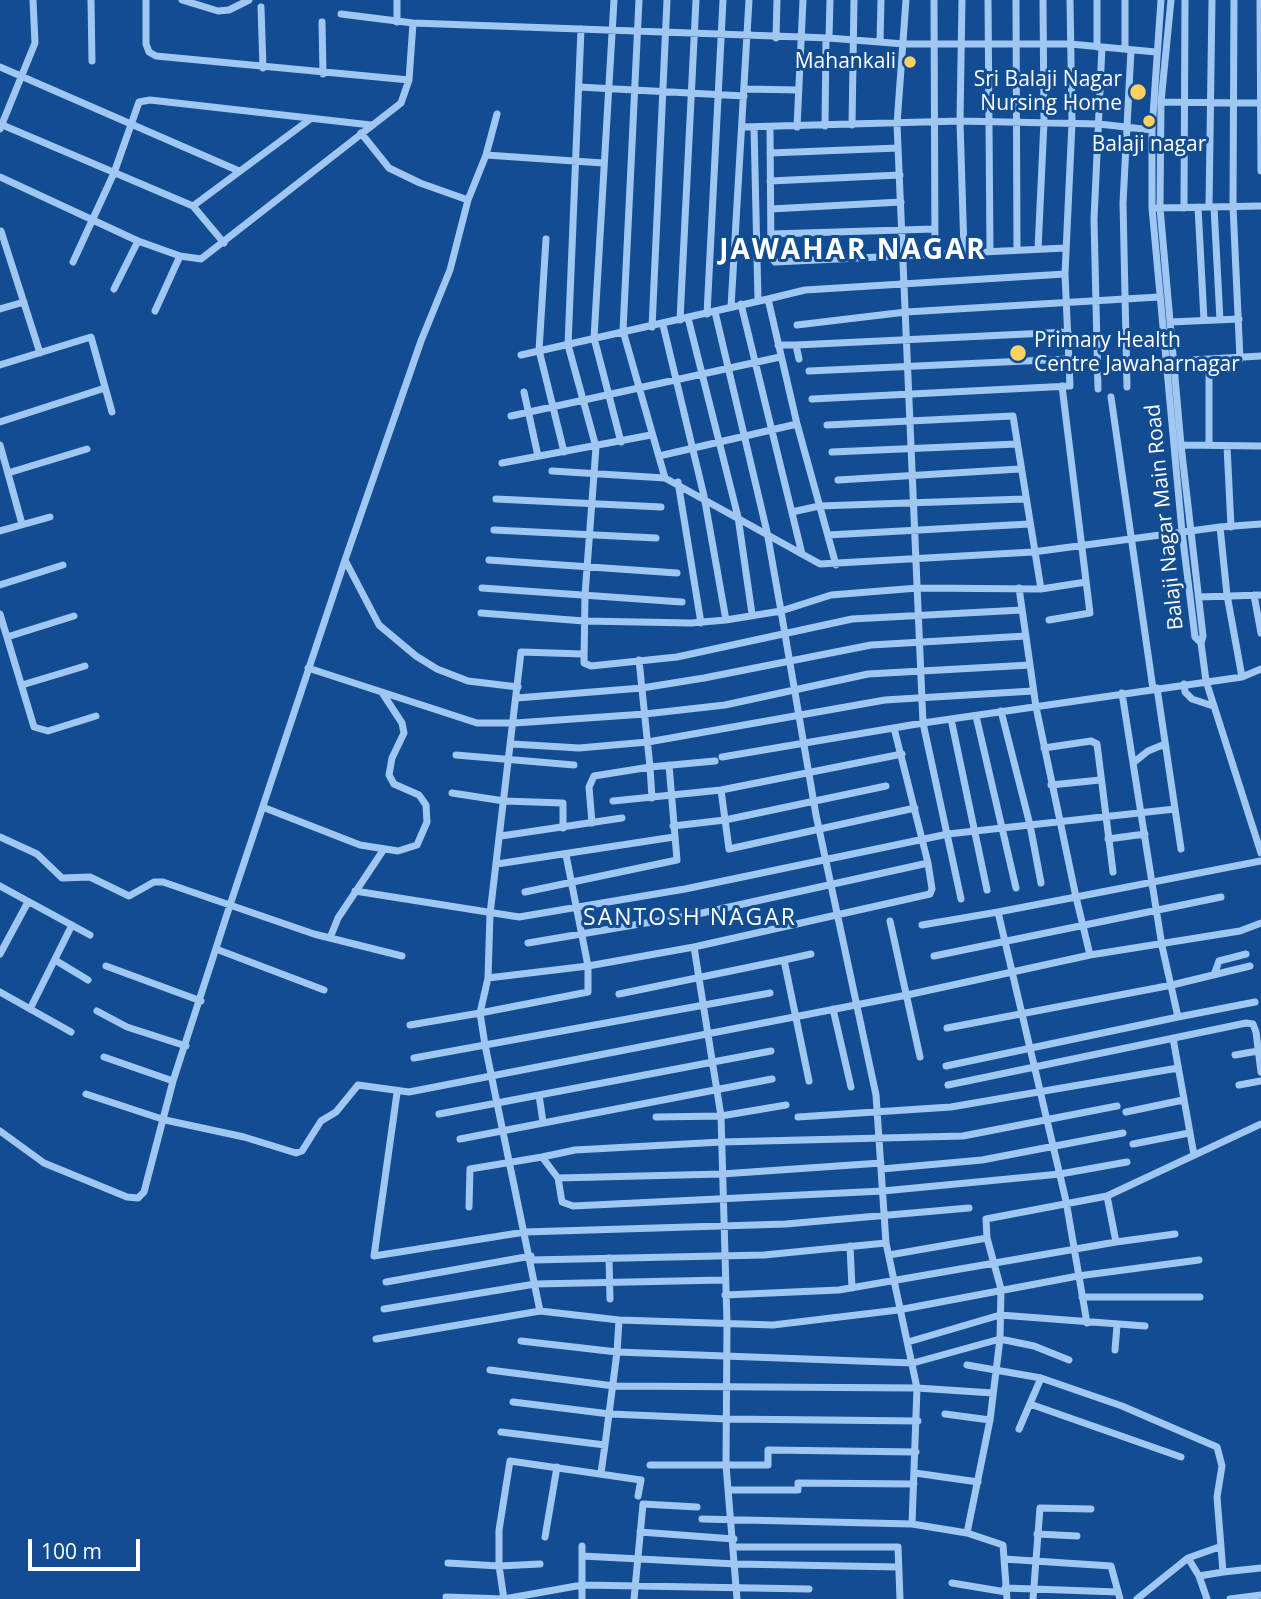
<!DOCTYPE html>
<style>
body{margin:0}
#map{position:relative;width:1261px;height:1599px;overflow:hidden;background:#124c93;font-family:"Open Sans",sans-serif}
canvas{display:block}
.scale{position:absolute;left:28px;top:1539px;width:112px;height:32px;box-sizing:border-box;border:4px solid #fff;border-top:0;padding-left:9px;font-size:21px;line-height:24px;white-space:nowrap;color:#fff;-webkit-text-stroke:5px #124c93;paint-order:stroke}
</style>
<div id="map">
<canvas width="1261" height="1599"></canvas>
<div class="scale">100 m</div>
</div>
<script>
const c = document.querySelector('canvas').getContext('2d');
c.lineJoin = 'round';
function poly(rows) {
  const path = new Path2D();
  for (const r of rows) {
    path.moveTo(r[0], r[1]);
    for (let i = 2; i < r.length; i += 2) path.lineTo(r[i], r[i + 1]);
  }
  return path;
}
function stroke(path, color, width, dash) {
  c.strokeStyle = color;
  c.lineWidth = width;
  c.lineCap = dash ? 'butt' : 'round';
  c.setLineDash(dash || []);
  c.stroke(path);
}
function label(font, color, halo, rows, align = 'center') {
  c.font = font + ' "Open Sans",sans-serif';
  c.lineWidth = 6;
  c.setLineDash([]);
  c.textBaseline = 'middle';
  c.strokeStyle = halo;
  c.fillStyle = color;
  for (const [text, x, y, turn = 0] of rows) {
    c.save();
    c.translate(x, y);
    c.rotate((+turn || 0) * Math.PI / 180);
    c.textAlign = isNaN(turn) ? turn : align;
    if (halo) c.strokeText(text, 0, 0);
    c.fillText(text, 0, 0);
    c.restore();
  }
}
stroke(poly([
 [91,0,92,61],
 [146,0,146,44,149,52,156,56,409,80],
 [182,0,218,11,229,10,249,0],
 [397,0,397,22],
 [614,0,594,338,621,442],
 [639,0,623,331,665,478,820,564,1033,552,1220,527,1261,524],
 [906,0,897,124,923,723,961,899],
 [934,0,935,254],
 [962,0,960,121,964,251],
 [988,0,990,250],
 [1016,0,1017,249],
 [1125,0,1125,49,1131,50,1123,203,1127,387],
 [1161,0,1152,130,1152,208,1182,532,1195,637,1201,643,1206,681,1261,853],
 [1171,0,1161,102,1160,208,1181,445,1203,636,1201,643],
 [1234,0,1233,206,1240,359],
 [1260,0,1261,171],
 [261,7,263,68],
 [341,14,413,23,829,38,904,44,1070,44,1156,52],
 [322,22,323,74],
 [581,29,568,345,596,447,585,595,584,663,591,666,677,657,852,619,1022,610],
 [776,38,777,0],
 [829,38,830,0],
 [880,42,881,0],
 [1097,47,1097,0],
 [0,67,239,171],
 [579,87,744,96],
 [744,89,799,90],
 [1161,102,1261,103],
 [0,124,193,206,224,243],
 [852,125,854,0],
 [825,126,826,38],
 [742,127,960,121,1099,124,1152,130],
 [754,127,758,301],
 [797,127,803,0],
 [770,128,771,257,775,262,1066,248],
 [0,129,35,43,33,0],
 [770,153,898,148],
 [486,155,603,163],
 [0,177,138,241,180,256,201,259,401,103,409,80,413,23],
 [770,181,900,175],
 [468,200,486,155,497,114],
 [193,206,309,120],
 [1198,207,1204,320],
 [1209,207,1212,0],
 [1214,207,1220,320],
 [1157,208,1261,206],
 [1184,208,1185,0],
 [771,209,901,202],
 [1,231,40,353],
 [771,234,934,229],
 [546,239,539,350,564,452],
 [1038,249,1044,122,1043,0],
 [73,262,114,173,139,102,150,100,371,125],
 [114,289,138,241],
 [768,299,805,290,1065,274],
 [741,304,802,554],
 [731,307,749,0],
 [0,309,24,302],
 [155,311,180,256],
 [715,312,767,532,781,611,726,620],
 [707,314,723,0],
 [688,318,738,517,752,614],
 [680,320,696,0],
 [1170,322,1239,319],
 [797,325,906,312,1159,297],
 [652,327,667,0],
 [778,345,796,345,799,359],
 [796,345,1068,332],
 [521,355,768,299,797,424,836,565],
 [1174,361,1261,356],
 [0,365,91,337,112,412],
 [809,371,1069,359],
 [1098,389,1094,219,1102,47],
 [524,392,538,456],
 [1111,397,1153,689],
 [812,399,1070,386,1065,274,1072,123,1070,0],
 [511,416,780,357],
 [0,422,105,388],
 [827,425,1013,416,1041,589],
 [0,445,22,524],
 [1181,445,1261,446],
 [1209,445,1209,360],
 [1227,446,1231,527],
 [832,452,1017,444],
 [659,456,797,424],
 [502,463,651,435],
 [552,471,665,478],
 [8,473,87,449],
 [838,480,1020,469],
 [678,482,701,623],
 [496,499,661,507],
 [792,512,819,506,1025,499],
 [1220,527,1227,595,1242,677],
 [494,530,656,538],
 [0,531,50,517],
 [828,535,1029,524],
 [345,560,379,625,416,656,437,669,468,681,518,687],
 [489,560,677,573],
 [0,585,63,565],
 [482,588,682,602],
 [1019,588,1036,707,1076,897,998,912,1066,1201,1087,1323],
 [1254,595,1261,633],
 [1199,597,1261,595],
 [481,613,584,621,691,623,726,620,704,496,663,325],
 [0,614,34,727,48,731,96,716],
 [1049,620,1090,613,1062,386],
 [7,637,74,616],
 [639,660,650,767,715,761],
 [308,668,477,723,515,723,645,714,725,705,868,674,1030,665],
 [1184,684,1185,692,1192,699,1213,706],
 [22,685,85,666],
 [1157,688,1181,849],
 [1122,693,1133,763],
 [517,698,642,688,704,678,871,645,1026,636],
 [1001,711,1030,825,1041,883],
 [976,716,1016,888],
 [951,719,987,890],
 [512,744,579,748,648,742,885,700,1033,691],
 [1165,744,1148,751,1133,763,1162,946,1178,1017,1255,1002],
 [1044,748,1091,741,1097,744,1113,872],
 [456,755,574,765],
 [722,757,923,723,1242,677,1261,669],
 [1051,785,1100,780],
 [721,790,729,849,915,808],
 [452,793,504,801,563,803,563,828],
 [613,801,721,790,902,754],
 [265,808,360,845,398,851,417,845,427,822,426,805,419,795,394,784,389,775,392,758,404,733,402,723,383,694],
 [592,823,589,787,594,776,650,767,652,798],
 [673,826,725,820,886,786],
 [501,836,622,818],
 [0,837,37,854,62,878,90,877,129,896,154,882,163,882,314,934,402,956],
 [1108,839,1145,834],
 [566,855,588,966,588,992,480,1013,485,1045,770,993],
 [497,864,674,837],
 [0,886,90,935],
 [355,891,519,917,685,889,948,834,1175,809],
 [525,892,677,860,669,765],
 [890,921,920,1057],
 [922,925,998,912],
 [330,938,338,918,384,849],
 [528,943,693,915,928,863],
 [694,947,721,1116,727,1323,726,1465,737,1599],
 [216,949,324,990],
 [0,954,28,902],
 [1090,955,1076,897,1261,861],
 [934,956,1221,897],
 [55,960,88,980],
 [784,960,811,954],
 [106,966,201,1001],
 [1214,975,1219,961,1246,954],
 [488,978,588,966,694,947,930,894,932,889,928,863,894,728],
 [0,992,71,1032],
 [619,994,784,960,809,1081],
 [30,1009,72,925],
 [833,1009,851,1087],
 [97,1011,127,1027,186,1046],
 [410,1025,480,1013,488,978,490,914,521,652,583,654],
 [947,1028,1172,985,1250,966],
 [1173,1038,1194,1155],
 [1235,1055,1258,1051],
 [104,1057,173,1081],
 [414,1058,485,1045,540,1311,619,1320,773,1325,898,1310,1078,1276,1199,1260],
 [946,1066,1178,1017],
 [948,1085,1246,1023,1253,1024,1256,1032,1261,1072],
 [1239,1085,1261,1081],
 [397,1093,374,1256,525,1232,786,1224,969,1208],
 [86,1094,165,1120,244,1137,296,1153,302,1151,321,1121,336,1112,358,1085,409,1092,907,995,1090,955,1240,931,1261,923],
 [539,1095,543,1122],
 [1126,1112,1183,1100],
 [439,1114,771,1051],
 [656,1117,721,1116,786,1105],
 [798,1117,951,1107,1178,1068],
 [0,1131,44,1163,127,1197,138,1198,144,1192,173,1081,230,905,345,560,421,341,450,270,468,200,420,183,389,168,361,133],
 [460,1139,772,1079],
 [1133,1144,1189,1133],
 [542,1157,575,1150,722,1142,963,1136,1117,1106],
 [882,1169,982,1160,1123,1133],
 [558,1178,722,1174,881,1163],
 [469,1207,470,1169,542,1157,558,1178,562,1202,573,1206,883,1191,1060,1174,1127,1162],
 [1116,1242,1175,1234],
 [850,1246,852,1288],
 [889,1255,987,1238],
 [609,1258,610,1299],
 [532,1260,764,1255,886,1243],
 [386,1282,531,1256],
 [725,1295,839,1290,1116,1242,1107,1196],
 [1082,1297,1200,1297],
 [384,1309,535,1284,724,1280],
 [376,1339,540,1311],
 [521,1341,617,1352,619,1320],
 [908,1342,1000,1315,1145,1326],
 [1115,1350,1117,1325],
 [967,1365,1041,1378,1122,1406,1217,1447,1222,1466,1217,1497,1223,1572,1261,1568],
 [490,1370,614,1386,917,1388,912,1524,967,1533],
 [993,1393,917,1388,886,1243,876,1095,816,815,781,611,831,595,918,588,1041,589,1086,582],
 [513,1402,610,1414,727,1419,918,1421],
 [1030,1404,1181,1457],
 [945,1414,990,1420],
 [1019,1429,1041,1378],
 [501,1432,605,1445,617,1352,913,1363,1000,1339,1034,1346,1069,1360],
 [650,1465,768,1465,768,1450,916,1452],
 [601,1473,605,1445],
 [915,1473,978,1482],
 [729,1490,798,1490,798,1483,914,1484],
 [702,1519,912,1524],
 [640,1532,734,1539],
 [1037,1534,1077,1536],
 [545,1537,557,1467],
 [582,1546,582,1599],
 [735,1547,898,1547,900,1599],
 [582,1556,736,1564,898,1567],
 [1188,1558,1199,1576,1207,1599],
 [1004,1559,1111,1566,1120,1599],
 [448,1563,499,1566,540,1564],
 [1199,1576,1223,1572],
 [952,1583,1006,1592],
 [1005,1588,1118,1592],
 [446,1597,504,1599,582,1585,809,1589],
 [504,1599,499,1566,499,1530,510,1461,641,1480,638,1496],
 [634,1599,643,1504,697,1507],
 [1007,1599,1003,1545,967,1533,990,1420,1000,1339,1001,1289,987,1238,986,1219,1107,1196,1261,1124],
 [1033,1599,1040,1508,1091,1509],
 [1137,1599,1188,1558,1219,1547],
 [1230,1599,1261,1595]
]), '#a0c6f2', 7);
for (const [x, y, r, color] of [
 [910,62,7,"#ffd062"],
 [1138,92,9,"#ffd062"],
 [1149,121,7,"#ffd062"],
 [1018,353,9,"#ffd062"]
]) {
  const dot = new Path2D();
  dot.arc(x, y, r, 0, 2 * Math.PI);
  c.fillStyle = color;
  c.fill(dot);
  stroke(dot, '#124c93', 2.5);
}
label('21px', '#fff', '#124c93', [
 ["Mahankali",896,62],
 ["Sri Balaji Nagar",1122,80],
 ["Nursing Home",1122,104],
 ["Balaji nagar",1149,145,"center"],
 ["Primary Health",1034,341,"left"],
 ["Centre Jawaharnagar",1034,365,"left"]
], 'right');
label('21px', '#fff', '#124c93', [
 ["Balaji Nagar Main Road",1165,517,-96]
]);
c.letterSpacing = '2px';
label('23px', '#fff', '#124c93', [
 ["SANTOSH NAGAR",690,918]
]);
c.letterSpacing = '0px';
c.letterSpacing = '2px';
label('bold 28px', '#fff', '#124c93', [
 ["JAWAHAR NAGAR",853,251]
]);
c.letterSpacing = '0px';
</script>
